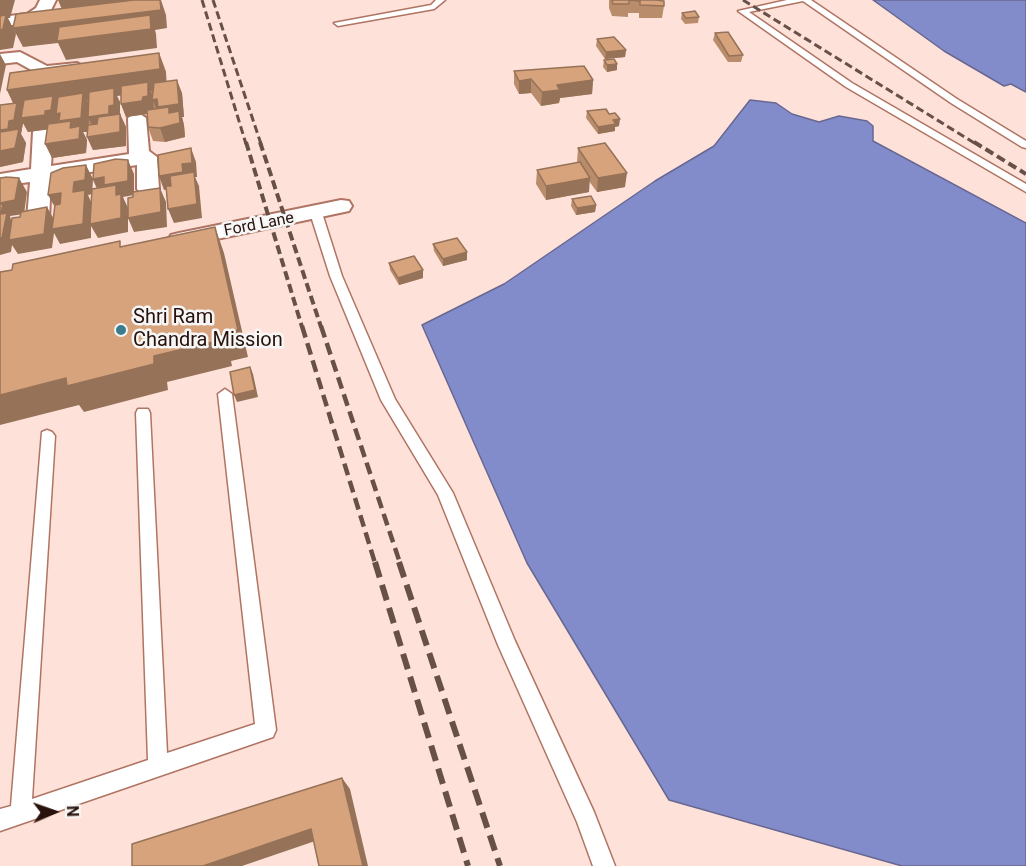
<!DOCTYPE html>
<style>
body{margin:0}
#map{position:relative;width:1026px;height:866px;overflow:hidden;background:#fee2da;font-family:Roboto,sans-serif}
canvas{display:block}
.north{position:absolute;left:24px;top:782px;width:60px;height:60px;-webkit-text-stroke:4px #f6f6f6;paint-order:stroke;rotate:88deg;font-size:16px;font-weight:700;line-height:24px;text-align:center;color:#28120b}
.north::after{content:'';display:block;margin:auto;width:21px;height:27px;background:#28120b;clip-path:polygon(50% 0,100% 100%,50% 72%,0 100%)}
</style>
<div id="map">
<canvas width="1026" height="866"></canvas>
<div class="north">N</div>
</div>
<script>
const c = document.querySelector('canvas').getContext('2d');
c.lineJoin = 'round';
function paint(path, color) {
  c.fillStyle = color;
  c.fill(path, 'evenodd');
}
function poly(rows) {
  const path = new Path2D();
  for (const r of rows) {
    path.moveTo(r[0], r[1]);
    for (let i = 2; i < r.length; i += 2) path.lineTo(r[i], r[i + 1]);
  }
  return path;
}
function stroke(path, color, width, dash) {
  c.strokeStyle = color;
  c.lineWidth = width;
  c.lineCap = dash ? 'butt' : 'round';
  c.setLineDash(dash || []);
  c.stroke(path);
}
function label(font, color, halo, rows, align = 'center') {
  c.font = font + ' Roboto,sans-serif';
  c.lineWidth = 5;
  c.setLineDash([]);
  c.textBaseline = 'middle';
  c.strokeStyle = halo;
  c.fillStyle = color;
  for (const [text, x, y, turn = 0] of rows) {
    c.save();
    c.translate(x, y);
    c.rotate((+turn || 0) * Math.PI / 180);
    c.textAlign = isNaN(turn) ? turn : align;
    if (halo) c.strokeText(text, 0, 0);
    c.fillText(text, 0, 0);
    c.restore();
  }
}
const water = poly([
 [873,0,1026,0,1026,92,1011,84,1004,86,944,51,873,0],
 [750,100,776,103,792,114,819,122,839,116,867,121,873,126,873,141,1026,223,1026,866,902,866,669,800,527,563,422,325,504,284,655,181,714,146,750,100]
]);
paint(water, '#838ccb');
stroke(water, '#686791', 1.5);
const service = poly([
 [436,0,445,0,434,9,338,26,334,23,431,5,436,0],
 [787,0,811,0,957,99,1026,141,1026,148,1022,147,951,103,803,1,749,12,852,83,1026,184,1026,192,846,87,738,11,787,0],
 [316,210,322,213,342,276,395,399,453,493,515,641,594,812,615,866,593,866,577,822,498,645,438,495,381,400,330,276,310,213,316,210],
 [225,389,232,394,276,730,273,737,0,831,0,809,11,806,42,432,47,430,52,432,55,436,32,799,148,760,136,413,138,409,148,409,150,413,167,753,255,724,218,394,225,389]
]);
const minor = poly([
 [40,0,56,0,49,14,37,21,0,27,0,17,27,14,36,8,40,0],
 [20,52,47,66,77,63,86,68,77,73,44,77,17,62,0,64,0,54,20,52],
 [137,112,146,118,149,151,157,157,159,189,155,193,148,195,141,193,137,189,137,165,51,178,49,219,46,224,38,226,30,224,27,219,30,182,0,186,0,174,31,169,33,132,36,128,50,128,53,132,51,166,129,154,128,118,137,112],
 [341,200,349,201,352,206,349,211,179,247,171,245,168,240,171,235,179,233,341,200]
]);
stroke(service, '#b07463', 3);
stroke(minor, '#b07463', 4);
paint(service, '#fff');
paint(minor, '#fff');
stroke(poly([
 [202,0,246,144],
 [213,0,261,144],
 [743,0,976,144]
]), '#675048', 3, [8, 4]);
stroke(poly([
 [246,142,302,327],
 [260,142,321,327],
 [974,142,1026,174]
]), '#675048', 4, [9, 4.5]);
stroke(poly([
 [302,326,375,563],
 [321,326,400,563]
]), '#675048', 4.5, [12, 6]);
stroke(poly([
 [375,562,468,866],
 [399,562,500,866]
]), '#675048', 6, [16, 8]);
paint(poly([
 [609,0,655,0,664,6,662,18,639,18,639,13,628,13,628,17,612,16,609,8],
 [682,13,699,17,698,23,685,24,681,19],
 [715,33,743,55,741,62,728,62,713,40],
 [597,39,626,50,625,57,605,59,596,46],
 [159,53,166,72,166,81,182,93,184,117,182,117,184,125,185,137,165,142,153,141,148,127,147,114,126,117,121,104,121,95,117,96,120,102,120,114,126,127,126,146,93,150,87,137,87,132,83,132,87,140,86,153,52,158,47,129,28,132,23,123,21,134,26,143,23,162,0,167,0,105,13,103,7,90],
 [604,60,617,64,617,70,607,72,603,67],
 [514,71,593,80,592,94,560,98,559,103,541,106,531,93,519,94,514,84],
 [587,111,619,126,615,127,615,131,598,134,586,118],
 [578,148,625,187,597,192,589,181,589,192,546,200,536,184,537,170,577,163],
 [572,199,596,205,595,212,576,215,571,206],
 [433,244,467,260,443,266,434,251],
 [389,263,423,270,423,278,399,285,390,270]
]), '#b98c6c');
paint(poly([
 [0,0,15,0,10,18,8,18,16,34,13,48,0,50],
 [58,0,161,0,166,15,167,28,155,30,156,34,157,48,66,60,58,43,23,47,13,28,65,17],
 [626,50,625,57,605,59,606,52],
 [159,53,166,72,167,89,151,91,153,99,157,99,160,106,179,104,177,80,182,93,184,117,182,117,184,125,185,137,165,142,160,128,173,125,171,119,163,120,160,113,158,113,153,101,154,110,148,110,148,114,126,117,121,104,142,101,143,97,148,96,148,91,117,96,120,102,120,119,115,120,115,127,94,131,89,119,88,132,83,132,87,140,86,153,52,158,45,144,76,140,73,134,66,135,58,119,58,124,52,125,52,129,28,132,23,123,21,134,26,143,23,162,0,167,0,151,15,148,18,134,15,143,0,145,0,130,8,129,9,121,14,120,16,109,7,90,160,69],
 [114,96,114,105,109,106,109,114,89,117,90,107,87,100],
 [83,101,81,118,64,121,60,113,59,114,59,110,57,104],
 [52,105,51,110,45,111,45,115,24,118,24,116,21,110],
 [180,118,180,123,174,125,173,119],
 [77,133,80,133,79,139,77,139],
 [0,54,6,65,0,94],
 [617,64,617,70,607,72,607,65],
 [531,79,531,93,519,94,519,81],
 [593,80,592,94,560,98,559,103,541,106,542,92,557,85],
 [120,114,126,127,126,146,93,150,87,137],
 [620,119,619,126,615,127,615,131,598,134,598,127,613,120],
 [191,148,196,162,197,177,195,177,199,186,202,218,174,223,168,209,188,186,164,190,159,176,182,164],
 [128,160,134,174,134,195,123,197,128,208,160,188,166,202,167,227,134,232,128,218,128,232,98,238,91,226,91,238,60,244,54,233,52,248,18,254,12,245,11,252,0,255,0,203,19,178,27,192,24,214,10,216,11,220,15,227,47,207,55,221,73,192,74,182,86,165,93,179],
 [93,180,99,193,92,204,88,195,92,194],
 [627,173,625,187,597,192,598,178],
 [590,178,589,192,546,200,546,186],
 [61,193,68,207,56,209,48,195],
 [596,205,595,212,576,215,577,208],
 [215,227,224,253,248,357,231,361,232,366,167,382,168,390,84,412,79,405,0,425,0,395,154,356,220,335],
 [467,252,467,260,443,266,443,259],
 [423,270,423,278,399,285,398,278],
 [250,367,253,374,258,397,237,402,234,395],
 [342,778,350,789,368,866,363,866],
 [311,829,321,839,242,866,203,866]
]), '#967258');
const building = poly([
 [134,0,160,0,161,10,13,28,16,14,134,0],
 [612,0,655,0,664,1,664,6,640,5,640,1,629,0,629,4,613,4,612,0],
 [695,11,699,17,686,18,682,13,695,11],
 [6,15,3,29,0,30,0,16,6,15],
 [150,15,151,29,57,41,59,27,150,15],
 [728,32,743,55,729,56,715,33,728,32],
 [614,37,626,50,606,52,597,39,614,37],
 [159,53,160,69,7,90,10,73,159,53],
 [614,59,617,64,607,65,604,60,614,59],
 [584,66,593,80,557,85,560,90,542,92,531,79,519,81,514,71,584,66],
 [177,80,179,104,158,107,157,99,152,100,154,83,177,80],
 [148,82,148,96,143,97,142,101,121,104,121,86,148,82],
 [114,88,114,105,109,106,109,114,88,117,89,92,114,88],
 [83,93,81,118,59,121,60,113,56,114,58,97,83,93],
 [53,96,51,110,45,111,45,115,21,118,24,100,53,96],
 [17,103,14,120,9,121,8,129,0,130,0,105,17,103],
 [169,107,169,113,179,111,180,123,160,128,148,127,147,110,169,107],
 [606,109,609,114,615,113,620,119,613,120,616,124,598,127,587,111,606,109],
 [120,114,120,132,87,137,88,125,97,124,98,117,120,114],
 [71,121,70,128,80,126,79,139,45,144,48,124,71,121],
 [19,129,15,148,0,151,0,132,19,129],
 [605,143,627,173,598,178,578,148,605,143],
 [191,148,192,163,182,164,183,172,159,176,158,155,191,148],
 [116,159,128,160,128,181,104,185,104,177,93,179,94,164,116,159],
 [580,162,590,178,546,186,537,170,580,162],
 [86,165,85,180,74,182,73,192,85,190,83,224,52,229,55,205,60,204,61,193,48,195,51,173,63,168,86,165],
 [194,172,197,204,168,209,166,186,171,186,170,176,194,172],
 [7,177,19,178,15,200,0,203,0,178,7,177],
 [116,185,116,195,121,194,121,218,90,224,92,189,116,185],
 [160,188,161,212,128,218,128,198,133,197,133,192,160,188],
 [591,196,596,205,577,208,572,199,591,196],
 [0,204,3,204,1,214,7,213,2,238,0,238,0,204],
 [47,207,44,234,9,240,12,218,20,217,21,212,47,207],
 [215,227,238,330,220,335,221,340,154,356,154,364,67,386,66,378,0,395,0,272,12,270,13,264,120,241,120,247,215,227],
 [457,238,467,252,443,259,433,244,457,238],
 [414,256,423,270,398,278,389,263,414,256],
 [250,367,255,390,234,395,230,372,250,367],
 [342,778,363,866,319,866,311,829,203,866,132,866,132,844,342,778]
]);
paint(building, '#d7a37d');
stroke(building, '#967258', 1.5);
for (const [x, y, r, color] of [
 [121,330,6,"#3a7c8d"]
]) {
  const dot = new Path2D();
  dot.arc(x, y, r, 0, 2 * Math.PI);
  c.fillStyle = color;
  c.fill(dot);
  stroke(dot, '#f6f6f6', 2);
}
label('16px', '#28120b', '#f6f6f6', [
 ["Ford Lane",259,225,-11]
]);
label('20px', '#28120b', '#f6f6f6', [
 ["Shri Ram",133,318],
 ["Chandra Mission",133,341]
], 'left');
</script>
